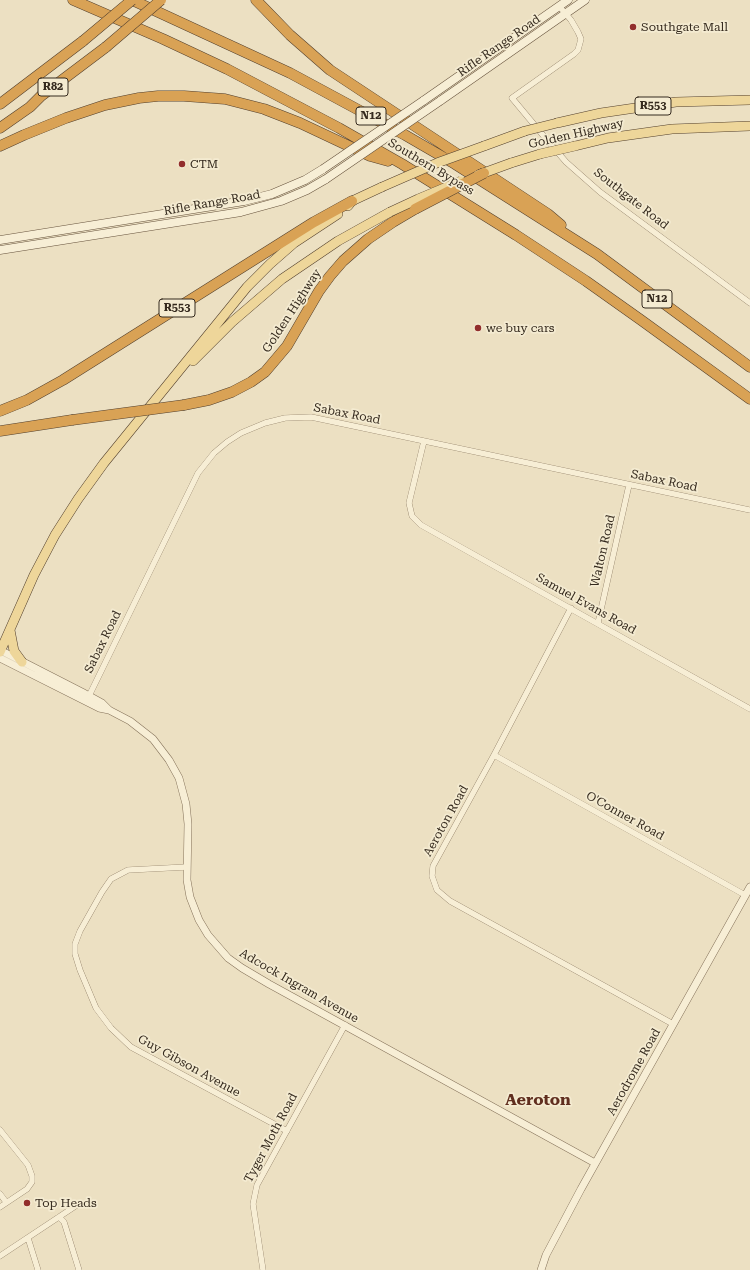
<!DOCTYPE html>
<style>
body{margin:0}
canvas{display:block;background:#ece0c2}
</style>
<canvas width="750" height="1270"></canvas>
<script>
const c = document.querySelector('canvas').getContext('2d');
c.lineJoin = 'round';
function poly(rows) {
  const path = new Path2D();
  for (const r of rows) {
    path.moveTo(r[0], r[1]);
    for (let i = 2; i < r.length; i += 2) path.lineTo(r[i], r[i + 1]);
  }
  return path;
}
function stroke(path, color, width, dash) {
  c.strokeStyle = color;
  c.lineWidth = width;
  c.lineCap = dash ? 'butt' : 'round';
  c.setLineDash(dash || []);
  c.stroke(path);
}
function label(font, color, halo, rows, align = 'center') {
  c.font = font + ' "Roboto Serif",serif';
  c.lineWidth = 3.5;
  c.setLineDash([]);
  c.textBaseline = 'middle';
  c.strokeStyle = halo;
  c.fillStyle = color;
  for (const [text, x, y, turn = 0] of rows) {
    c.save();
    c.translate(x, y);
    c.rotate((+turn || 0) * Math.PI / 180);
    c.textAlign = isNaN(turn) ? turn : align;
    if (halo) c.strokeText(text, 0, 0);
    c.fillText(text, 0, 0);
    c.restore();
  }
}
const minor = poly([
 [559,6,571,20,578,32,581,39,578,50,574,54,512,98,542,134,566,162,600,192,750,303],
 [424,441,409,503,412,516,421,525,750,709],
 [571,608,494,755,433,866,432,876,437,890,450,901,673,1024],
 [598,623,629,485],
 [88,698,198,473,214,453,227,442,241,433,265,423,285,418,311,417,750,510],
 [494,755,745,895],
 [187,867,128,870,111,879,102,892,80,931,75,944,75,954,80,970,96,1008,111,1028,131,1047,287,1131],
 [0,1130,28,1165,32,1176,32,1182,27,1189,0,1207],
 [0,1194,6,1202],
 [59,1217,64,1222,79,1270],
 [28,1238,38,1270],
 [0,1256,77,1205],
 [263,1270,253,1204,257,1185,345,1025]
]);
const tertiary = poly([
 [0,650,82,692,102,703,109,710,130,721,153,739,169,760,179,778,186,804,188,824,187,880,190,897,199,920,208,935,228,958,242,968,269,984,595,1163],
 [0,658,99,708,109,710],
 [541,1270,546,1255,581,1189,750,887]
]);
const secondary = poly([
 [423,101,568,0],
 [440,101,585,0],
 [0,240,244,201,272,194,305,180,323,169],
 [0,250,241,212,281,201,307,190,326,179]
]);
const primary = poly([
 [557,123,601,113,676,102,750,100],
 [484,146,525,131],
 [575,146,608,138,672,129,750,126],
 [511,163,540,154],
 [348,206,352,201,382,187],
 [193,361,232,322,282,279,338,241,390,212],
 [10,630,14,651,22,662],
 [0,652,34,575,55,535,78,499,104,463,247,287,270,264,294,243,338,214]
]);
const motorway = poly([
 [73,0,163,39,227,69,339,128,402,164,516,235,586,281,641,320,750,399],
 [132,0,290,73,405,135,455,164,597,254,750,367],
 [256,0,290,35,330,70,548,214,561,225],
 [0,104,83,41],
 [0,128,30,107,41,96,106,47],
 [0,146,24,135,66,118,105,105,139,98,158,96,184,96,225,99,264,109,300,123,370,156,388,161],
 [184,405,209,400,232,392,251,382,265,372,287,346,319,291,330,276,343,261,368,239,393,222,415,209],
 [0,411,27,400,63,380,314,222,352,201],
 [0,431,72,420]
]);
stroke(minor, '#85725a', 6);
stroke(tertiary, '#85725a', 8);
stroke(secondary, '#67533d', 9);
stroke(primary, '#53402e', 10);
stroke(motorway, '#53402e', 11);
stroke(minor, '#f7eed5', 5.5);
stroke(tertiary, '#f7eed5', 7);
stroke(secondary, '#f7eed5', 8);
stroke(primary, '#eed69a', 9);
stroke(motorway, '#d9a255', 10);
const secondaryBridge = poly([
 [323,169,423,101],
 [326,179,440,101]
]);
const primaryBridge = poly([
 [525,131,557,123],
 [540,154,575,146],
 [478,175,511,163],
 [382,187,437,163,484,146],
 [390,212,418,199,461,181]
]);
const motorwayBridge = poly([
 [83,41,132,0],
 [106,47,161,0],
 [415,209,484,173],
 [72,420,184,405]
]);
stroke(secondaryBridge, '#67533d', 9, []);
stroke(primaryBridge, '#53402e', 10, []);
stroke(motorwayBridge, '#53402e', 11, []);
stroke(secondaryBridge, '#f7eed5', 8);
stroke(primaryBridge, '#eed69a', 9);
stroke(motorwayBridge, '#d9a255', 10);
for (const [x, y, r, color] of [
 [633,27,4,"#922e2c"],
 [182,164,4,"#922e2c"],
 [478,328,4,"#922e2c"],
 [27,1203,4,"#922e2c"]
]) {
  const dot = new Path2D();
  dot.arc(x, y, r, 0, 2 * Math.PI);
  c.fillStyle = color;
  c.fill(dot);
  stroke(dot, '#f4ebd1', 1.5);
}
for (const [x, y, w] of [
 [53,87,30],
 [653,106,36],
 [371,116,30],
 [657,299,30],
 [177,308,36]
]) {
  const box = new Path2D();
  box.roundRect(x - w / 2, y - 9, w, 18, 3);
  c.fillStyle = '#f4ebd1';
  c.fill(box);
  stroke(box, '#352a1e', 1);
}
label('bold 11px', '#352a1e', null, [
 ["R82",53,87],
 ["R553",653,106],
 ["N12",371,116],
 ["N12",657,299],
 ["R553",177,308]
]);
label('12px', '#352a1e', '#f4ebd1', [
 ["Southgate Mall",641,27],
 ["CTM",190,164],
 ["we buy cars",486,328],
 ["Top Heads",35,1203]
], 'left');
label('12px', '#352a1e', '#f4ebd1', [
 ["Rifle Range Road",499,46,-35],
 ["Golden Highway",576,134,-13],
 ["Southern Bypass",431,167,31],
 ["Southgate Road",631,199,38],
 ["Rifle Range Road",212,203,-10],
 ["Golden Highway",292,311,-57],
 ["Sabax Road",347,414,11],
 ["Sabax Road",664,481,12],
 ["Walton Road",603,551,-77],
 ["Samuel Evans Road",586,604,29],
 ["Sabax Road",103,642,-64],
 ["O'Conner Road",625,816,29],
 ["Aeroton Road",446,821,-61],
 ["Adcock Ingram Avenue",299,986,30],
 ["Guy Gibson Avenue",189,1066,29],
 ["Aerodrome Road",634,1072,-61],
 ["Tyger Moth Road",271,1138,-62]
]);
label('bold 16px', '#602e1e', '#f4ebd1', [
 ["Aeroton",538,1100]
]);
</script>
